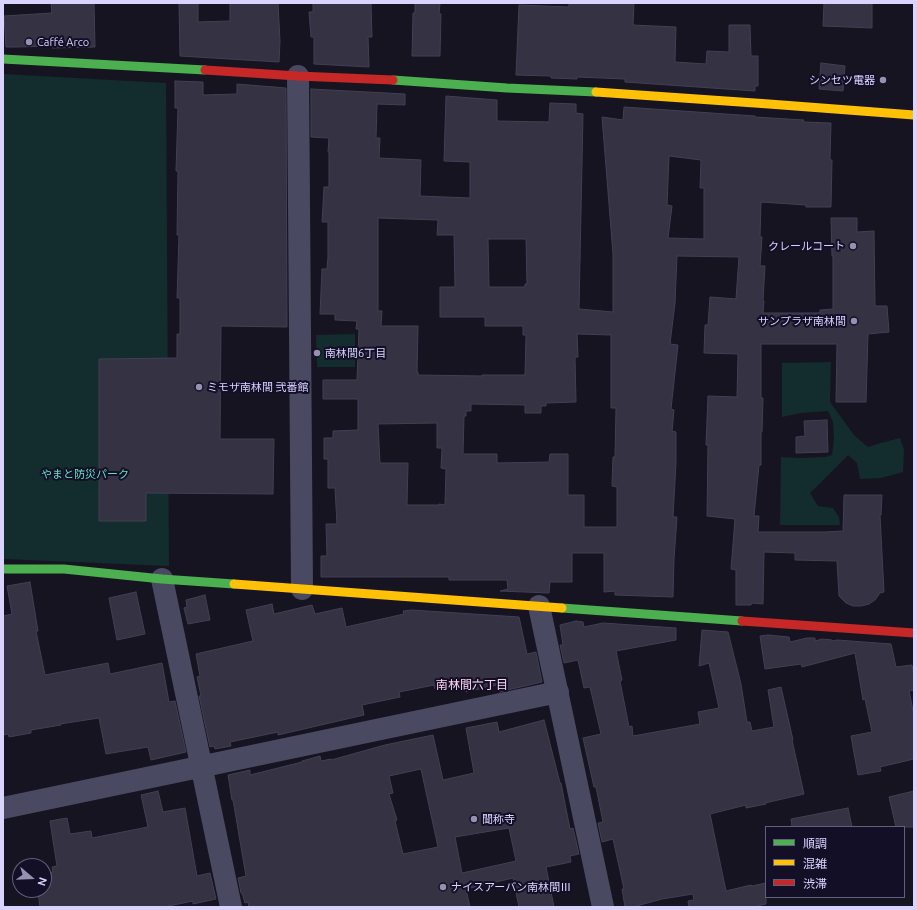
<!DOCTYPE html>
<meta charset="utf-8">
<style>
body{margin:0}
#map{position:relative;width:917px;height:910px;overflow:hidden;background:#161421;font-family:Ubuntu,"Noto Sans JP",sans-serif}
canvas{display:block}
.frame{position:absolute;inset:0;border:4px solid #d9d4ff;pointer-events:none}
.legend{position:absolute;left:765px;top:826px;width:140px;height:72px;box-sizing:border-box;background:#130f26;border:1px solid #625e7d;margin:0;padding:5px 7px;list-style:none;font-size:12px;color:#d9d4ff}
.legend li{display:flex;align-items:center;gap:8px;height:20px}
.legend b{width:20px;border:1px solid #625e7d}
.north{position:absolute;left:12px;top:858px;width:40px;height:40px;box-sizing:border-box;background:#130f26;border:1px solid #625e7d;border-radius:50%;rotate:109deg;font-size:11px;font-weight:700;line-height:16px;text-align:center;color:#d9d4ff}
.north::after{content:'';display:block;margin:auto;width:14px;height:18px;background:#9591b1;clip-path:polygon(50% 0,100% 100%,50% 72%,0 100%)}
</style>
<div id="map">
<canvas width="917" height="910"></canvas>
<div class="frame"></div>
<ul class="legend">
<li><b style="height:5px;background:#4caf50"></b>順調</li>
<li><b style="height:5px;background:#ffc107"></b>混雑</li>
<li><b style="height:5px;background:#c62828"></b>渋滞</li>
</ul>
<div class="north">N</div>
</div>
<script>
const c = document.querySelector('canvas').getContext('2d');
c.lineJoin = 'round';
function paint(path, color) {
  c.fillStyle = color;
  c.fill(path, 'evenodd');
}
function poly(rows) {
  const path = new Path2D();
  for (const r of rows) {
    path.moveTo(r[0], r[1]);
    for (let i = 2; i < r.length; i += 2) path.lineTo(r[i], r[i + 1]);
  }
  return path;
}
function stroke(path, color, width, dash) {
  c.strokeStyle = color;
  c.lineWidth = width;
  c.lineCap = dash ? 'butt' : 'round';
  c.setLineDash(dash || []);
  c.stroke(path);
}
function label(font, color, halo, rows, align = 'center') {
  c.font = font + ' Ubuntu,"Noto Sans JP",sans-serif';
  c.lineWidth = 4;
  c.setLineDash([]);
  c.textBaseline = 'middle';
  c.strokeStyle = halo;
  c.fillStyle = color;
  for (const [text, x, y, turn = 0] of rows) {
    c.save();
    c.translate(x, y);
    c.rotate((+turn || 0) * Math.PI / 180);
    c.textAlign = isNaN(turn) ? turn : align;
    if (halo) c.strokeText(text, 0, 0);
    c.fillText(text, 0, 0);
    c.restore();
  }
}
paint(poly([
 [3,74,166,83,169,566,3,559],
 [355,334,355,367,317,367,316,335],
 [831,362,830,402,854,435,868,447,877,444,900,438,904,450,903,472,881,478,860,479,857,463,848,455,810,493,818,506,833,508,839,517,840,525,780,525,781,457,801,458,825,457,832,455,834,439,833,422,828,411,801,413,782,417,782,363]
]), '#132c2d');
const building = poly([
 [51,3,94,3,95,47,52,48,52,46,17,47,6,47,4,16,52,13,51,3],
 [179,3,198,3,198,22,230,21,230,3,278,3,280,41,279,62,180,56,179,3],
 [313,3,371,3,372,37,368,37,369,67,314,64,314,37,311,37,309,12,313,12,313,3],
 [415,3,440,3,439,14,441,14,440,56,412,56,413,13,415,13,415,3],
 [569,3,634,3,633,25,676,27,675,62,706,64,707,51,729,52,729,25,750,25,751,56,758,56,758,86,755,86,755,91,625,82,625,79,577,77,577,79,551,78,551,76,516,75,519,5,569,7,569,3],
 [824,3,872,3,872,28,823,26,824,3],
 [821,63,845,66,843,91,819,89,821,63],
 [175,81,203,82,203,95,237,94,237,84,286,88,287,327,221,326,220,439,274,439,273,494,146,493,146,521,99,521,99,359,177,358,177,334,180,334,180,298,177,298,179,235,177,235,178,171,176,171,178,108,175,108,175,81],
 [311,89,405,94,405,105,377,104,376,138,380,138,379,158,421,160,420,196,470,198,470,162,444,161,446,96,497,100,497,121,549,122,550,103,576,104,576,113,583,114,579,309,613,312,613,254,602,117,623,120,624,107,755,116,755,117,804,120,803,122,831,123,830,160,832,160,831,207,806,207,806,205,761,202,760,237,762,237,760,266,765,266,763,301,764,301,763,313,820,313,820,310,833,309,833,256,832,256,831,218,857,218,857,232,874,231,875,306,887,306,889,332,868,334,866,402,836,402,837,344,761,344,761,398,763,398,762,432,761,432,761,465,759,465,754,516,759,516,758,532,825,532,843,531,844,495,882,495,881,515,880,515,884,592,880,593,875,600,869,604,861,606,853,606,846,603,839,596,837,561,795,560,795,553,764,552,763,604,752,603,751,605,736,605,736,570,731,569,735,519,707,516,708,445,706,445,708,396,737,397,738,354,704,353,705,325,708,325,710,297,736,299,739,257,677,256,675,303,670,344,678,345,671,409,674,410,672,431,676,432,676,463,673,517,677,517,674,559,673,597,615,595,615,591,604,592,604,553,572,553,572,582,550,582,549,593,500,591,508,589,507,580,449,580,449,577,321,577,321,556,327,556,326,524,337,524,335,488,328,488,328,459,324,459,324,438,333,438,333,431,358,430,358,399,323,399,323,380,357,380,359,329,356,329,357,321,335,320,335,314,320,314,322,269,327,269,328,257,328,222,322,222,324,187,329,187,329,152,328,152,329,138,311,137,311,89],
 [669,156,701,160,700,188,704,188,704,239,668,238,672,206,667,205,669,156],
 [378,218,438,220,437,235,454,235,455,287,440,287,440,317,485,317,485,326,523,326,523,335,526,335,525,375,482,375,482,376,418,375,418,372,417,372,418,326,381,326,382,311,378,311,378,218],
 [488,239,526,239,527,284,525,284,525,287,489,287,488,239],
 [577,334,611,335,611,408,616,408,615,457,613,457,612,486,617,487,617,527,584,527,584,495,568,495,568,454,550,454,549,462,497,463,497,454,463,454,464,416,466,416,466,411,471,411,471,404,525,405,525,413,541,413,541,406,546,406,546,403,576,402,575,357,578,357,577,334],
 [437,423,437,448,442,448,441,468,446,469,445,505,439,504,439,505,407,505,408,463,380,463,378,424,437,423],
 [827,420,828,452,796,453,796,437,805,436,804,421,827,420],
 [30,582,38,631,36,631,45,675,108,663,110,674,162,663,169,702,175,701,186,752,151,760,148,747,106,754,99,718,60,724,61,725,31,730,31,733,9,737,8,734,3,735,3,616,12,614,7,586,30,582],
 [136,592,145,634,117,640,109,598,136,592],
 [205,595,210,620,188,624,184,608,187,607,186,600,205,595],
 [272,604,274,614,312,605,315,614,342,608,346,627,404,614,403,611,412,610,519,617,527,654,536,652,542,682,499,692,497,685,466,692,464,682,435,689,434,685,399,692,400,697,362,705,364,715,278,735,278,732,230,742,231,746,215,749,214,746,210,747,199,696,201,696,197,677,200,676,196,654,253,641,246,610,272,604],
 [576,621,583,622,584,627,603,623,676,628,676,640,616,651,622,680,620,681,629,727,632,726,633,736,700,724,698,712,719,708,709,663,699,666,702,630,728,632,741,684,747,722,750,722,752,731,774,727,768,690,781,687,793,740,792,740,804,794,765,803,766,804,746,808,746,805,710,814,726,891,751,885,752,886,766,883,766,904,753,907,689,907,688,901,694,900,693,894,662,899,633,907,625,907,622,889,624,889,613,839,602,842,598,823,603,822,596,787,594,787,583,738,601,734,590,687,584,688,578,660,564,663,560,645,563,645,560,625,576,621],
 [768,635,789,637,790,642,807,638,815,638,815,641,822,639,832,640,833,641,837,640,891,644,896,667,912,665,914,678,914,690,909,691,914,715,914,759,880,767,881,771,858,775,851,736,872,732,865,699,863,700,855,653,802,667,801,664,765,669,760,636,768,635],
 [544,720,560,783,561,783,570,829,573,828,579,854,570,856,571,862,546,867,554,907,519,907,513,878,466,889,470,907,249,907,248,902,245,903,242,893,241,893,238,878,246,876,233,800,232,800,228,775,250,770,250,775,302,762,302,761,320,756,321,761,331,759,331,760,385,745,433,735,443,780,474,773,466,728,497,722,499,732,544,720],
 [421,769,438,847,403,854,395,821,397,820,389,794,393,793,389,776,421,769],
 [509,828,516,861,462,873,455,837,509,828],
 [158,791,163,812,185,808,197,876,210,873,216,899,193,904,193,901,164,907,40,907,38,892,44,891,44,874,53,872,52,867,57,866,50,821,67,818,70,834,91,831,92,838,148,827,141,795,158,791],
 [914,791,914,827,896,827,889,797,914,791],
 [848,808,852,827,792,827,791,819,848,808]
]);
paint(building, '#343243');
stroke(building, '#433f54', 1);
stroke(poly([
 [298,76,302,589],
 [162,579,231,907],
 [539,606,603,907],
 [3,808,558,692]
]), '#4a4962', 22);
stroke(poly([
 [3,59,205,70],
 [393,80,507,88,596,92],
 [3,569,64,569,162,579,234,584],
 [562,608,742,621]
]), '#4caf50', 9);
stroke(poly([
 [596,92,769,104,914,115],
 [234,584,562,608]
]), '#ffc107', 9);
stroke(poly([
 [205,70,298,76,393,80],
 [742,621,914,633]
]), '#c62828', 9);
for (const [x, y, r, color] of [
 [29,42,4,"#9591b1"],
 [883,80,4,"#9591b1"],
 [853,246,4,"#9591b1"],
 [854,321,4,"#9591b1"],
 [317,353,4,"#9591b1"],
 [199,387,4,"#9591b1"],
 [474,819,4,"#9591b1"],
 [443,887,4,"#9591b1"]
]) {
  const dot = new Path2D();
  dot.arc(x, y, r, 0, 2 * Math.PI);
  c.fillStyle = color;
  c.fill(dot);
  stroke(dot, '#130f26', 1.5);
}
label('11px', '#d9d4ff', '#130f26', [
 ["Caffé Arco",37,42],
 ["シンセツ電器",875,80,"right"],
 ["クレールコート",845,246,"right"],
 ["サンプラザ南林間",846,321,"right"],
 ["南林間6丁目",325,353],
 ["ミモザ南林間 弐番館",207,387],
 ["聞称寺",482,819],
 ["ナイスアーバン南林間Ⅲ",451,887]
], 'left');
label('11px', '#5fe0c0', '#130f26', [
 ["やまと防災パーク",85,474]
]);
label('12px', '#ffd6f0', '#130f26', [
 ["南林間六丁目",472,685]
]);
</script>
